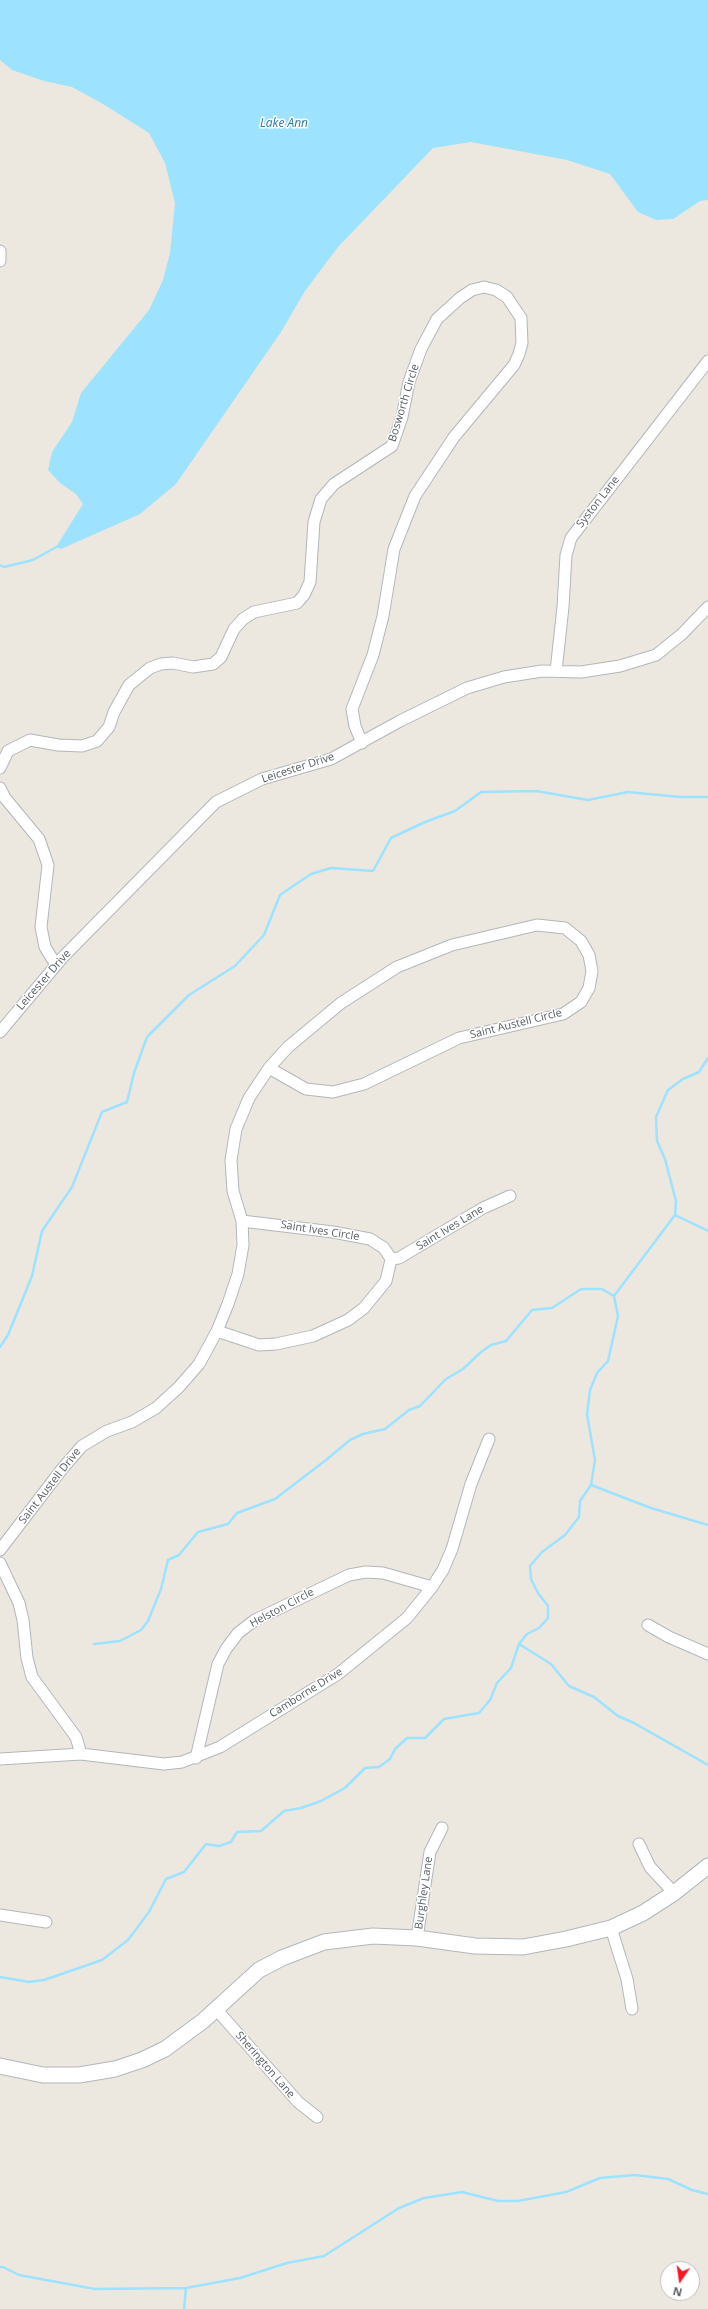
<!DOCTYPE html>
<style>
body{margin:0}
#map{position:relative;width:708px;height:2309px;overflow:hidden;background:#ede8df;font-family:"Open Sans",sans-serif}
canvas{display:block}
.north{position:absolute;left:660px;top:2261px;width:40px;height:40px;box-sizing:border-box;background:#fff;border:1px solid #bcbfc0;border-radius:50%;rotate:193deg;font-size:11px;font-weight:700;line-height:16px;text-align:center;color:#585e62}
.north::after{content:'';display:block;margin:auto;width:14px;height:18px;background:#fb1725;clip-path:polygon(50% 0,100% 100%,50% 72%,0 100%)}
</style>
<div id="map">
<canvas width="708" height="2309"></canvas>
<div class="north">N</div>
</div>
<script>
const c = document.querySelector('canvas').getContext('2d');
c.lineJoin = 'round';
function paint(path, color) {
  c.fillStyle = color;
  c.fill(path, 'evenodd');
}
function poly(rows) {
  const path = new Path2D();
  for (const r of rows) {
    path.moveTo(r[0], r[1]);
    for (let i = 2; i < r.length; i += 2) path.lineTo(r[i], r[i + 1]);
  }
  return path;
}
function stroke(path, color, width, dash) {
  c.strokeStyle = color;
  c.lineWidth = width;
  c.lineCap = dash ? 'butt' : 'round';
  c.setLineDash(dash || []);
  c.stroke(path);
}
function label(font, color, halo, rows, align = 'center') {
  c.font = font + ' "Open Sans",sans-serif';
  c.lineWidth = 3;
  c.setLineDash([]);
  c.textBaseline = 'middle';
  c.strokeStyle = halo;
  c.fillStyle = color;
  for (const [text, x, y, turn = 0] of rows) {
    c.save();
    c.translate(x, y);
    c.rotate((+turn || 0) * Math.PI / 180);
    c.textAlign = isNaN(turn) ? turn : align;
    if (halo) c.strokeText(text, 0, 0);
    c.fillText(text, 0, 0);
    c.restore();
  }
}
paint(poly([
 [0,0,708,0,708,200,700,201,673,219,656,220,638,212,610,174,567,160,471,142,433,148,338,247,305,291,281,332,176,484,140,514,61,549,56,547,83,504,76,494,60,483,48,470,52,452,72,422,81,393,149,310,163,280,170,253,175,203,165,163,149,133,103,104,72,87,44,81,12,70,0,60]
]), '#9de2ff');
stroke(poly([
 [0,565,4,567,33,560,58,546],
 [675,1215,708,1231],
 [0,1347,8,1335,32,1276,42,1231,72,1187,102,1112,127,1102,134,1073,147,1037,189,995,235,966,264,935,280,895,311,874,331,868,373,871,391,838,425,822,455,811,481,792,536,791,588,800,628,792,680,797,708,797],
 [591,1485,651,1508,708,1525],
 [94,1644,120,1641,141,1630,148,1621,161,1589,168,1560,179,1555,198,1532,228,1524,237,1513,275,1499,326,1460,350,1440,363,1434,385,1429,409,1410,420,1406,446,1379,463,1369,481,1352,491,1345,506,1341,532,1310,552,1308,581,1289,602,1289,614,1296],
 [519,1644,551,1664,569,1686,594,1697,618,1716,634,1723,708,1765],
 [0,1977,29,1982,44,1980,102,1960,128,1940,149,1912,166,1879,184,1872,206,1844,219,1846,231,1842,237,1832,261,1831,284,1811,301,1808,321,1801,345,1788,365,1768,379,1767,390,1759,395,1749,407,1738,425,1738,444,1719,479,1713,490,1700,497,1683,511,1668,519,1644,527,1634,539,1628,548,1618,548,1606,538,1593,531,1579,530,1566,542,1552,565,1535,579,1517,580,1501,591,1485,595,1460,587,1414,590,1390,597,1373,608,1361,618,1316,614,1296,675,1215,676,1201,665,1159,657,1141,656,1117,668,1090,683,1079,699,1072,708,1058],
 [0,2267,3,2267,19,2275,95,2289,186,2288,240,2278,287,2263,324,2256,399,2208,424,2198,462,2192,498,2201,518,2201,566,2192,600,2178,635,2175,668,2179,692,2190,708,2194],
 [184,2309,186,2288]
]), '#9de2ff', 2.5);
const street = poly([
 [0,251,0,261],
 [556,671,563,607,566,555,571,538,708,361],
 [0,768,8,751,30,740,58,745,82,746,97,741,109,727,114,712,129,685,150,668,161,664,173,663,193,667,213,664,221,657,234,629,243,619,254,612,297,603,304,595,310,582,314,522,321,499,334,484,392,446,402,417,409,382,421,349,437,319,460,298,472,290,484,287,496,290,507,297,521,318,522,343,519,354,514,365,454,437,415,496,394,549,383,616,373,655,352,709,355,726,362,743],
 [0,788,5,798,39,839,48,865,41,927,45,947,56,965],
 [537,925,565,928,581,941,589,955,592,971,589,988,581,1002,563,1014,459,1038,364,1084,333,1092,306,1089,269,1068,288,1047,341,1003,397,967,452,945,537,925],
 [0,1032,62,958,216,802,262,779,331,759,400,721,467,688,504,677,542,671,581,672,620,666,656,655,682,634,708,607],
 [391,1259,399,1258,483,1208,510,1196],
 [217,1331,259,1345,276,1344,313,1336,348,1320,364,1308,386,1281,390,1264,391,1259,384,1248,370,1239,333,1232,242,1221],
 [0,1550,62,1469,82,1446,107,1431,132,1422,156,1408,179,1387,199,1364,217,1331,228,1304,238,1274,243,1245,242,1221,233,1191,231,1160,236,1129,249,1098,269,1068],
 [0,1563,19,1603,23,1620,27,1658,32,1677,76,1737,81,1754],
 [648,1625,669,1637,708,1654],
 [196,1758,218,1664,226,1649,238,1633,255,1620,349,1575,366,1572,383,1573,432,1587],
 [0,1759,81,1754,164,1764,182,1762,220,1747,338,1674,407,1618,432,1587,443,1570,452,1549,471,1484,489,1439],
 [639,1844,650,1867,674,1893],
 [0,1915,46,1922],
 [611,1928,627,1979,632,2009],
 [417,1938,430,1852,442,1828],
 [216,2009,298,2102,317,2117]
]);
const secondary = poly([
 [0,2066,43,2075,79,2075,115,2069,142,2060,165,2049,203,2021,259,1970,282,1958,324,1942,373,1936,417,1938,475,1946,523,1947,566,1939,611,1928,643,1913,674,1893,708,1866]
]);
stroke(street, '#b2b7bc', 13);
stroke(secondary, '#b1b7bc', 17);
stroke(street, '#fff', 11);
stroke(secondary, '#fff', 15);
label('11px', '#585e62', '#fff', [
 ["Bosworth Circle",404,403,-73],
 ["Syston Lane",598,502,-52],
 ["Leicester Drive",298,768,-18],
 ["Leicester Drive",44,980,-49],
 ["Saint Austell Circle",516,1024,-14],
 ["Saint Ives Lane",450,1228,-31],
 ["Saint Ives Circle",320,1231,9],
 ["Saint Austell Drive",50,1486,-52],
 ["Helston Circle",282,1608,-28],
 ["Camborne Drive",306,1693,-32],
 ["Burghley Lane",424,1893,-82],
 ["Sherington Lane",265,2065,49]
]);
label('italic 12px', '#2c7ba8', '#fff', [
 ["Lake Ann",284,124]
]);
</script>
